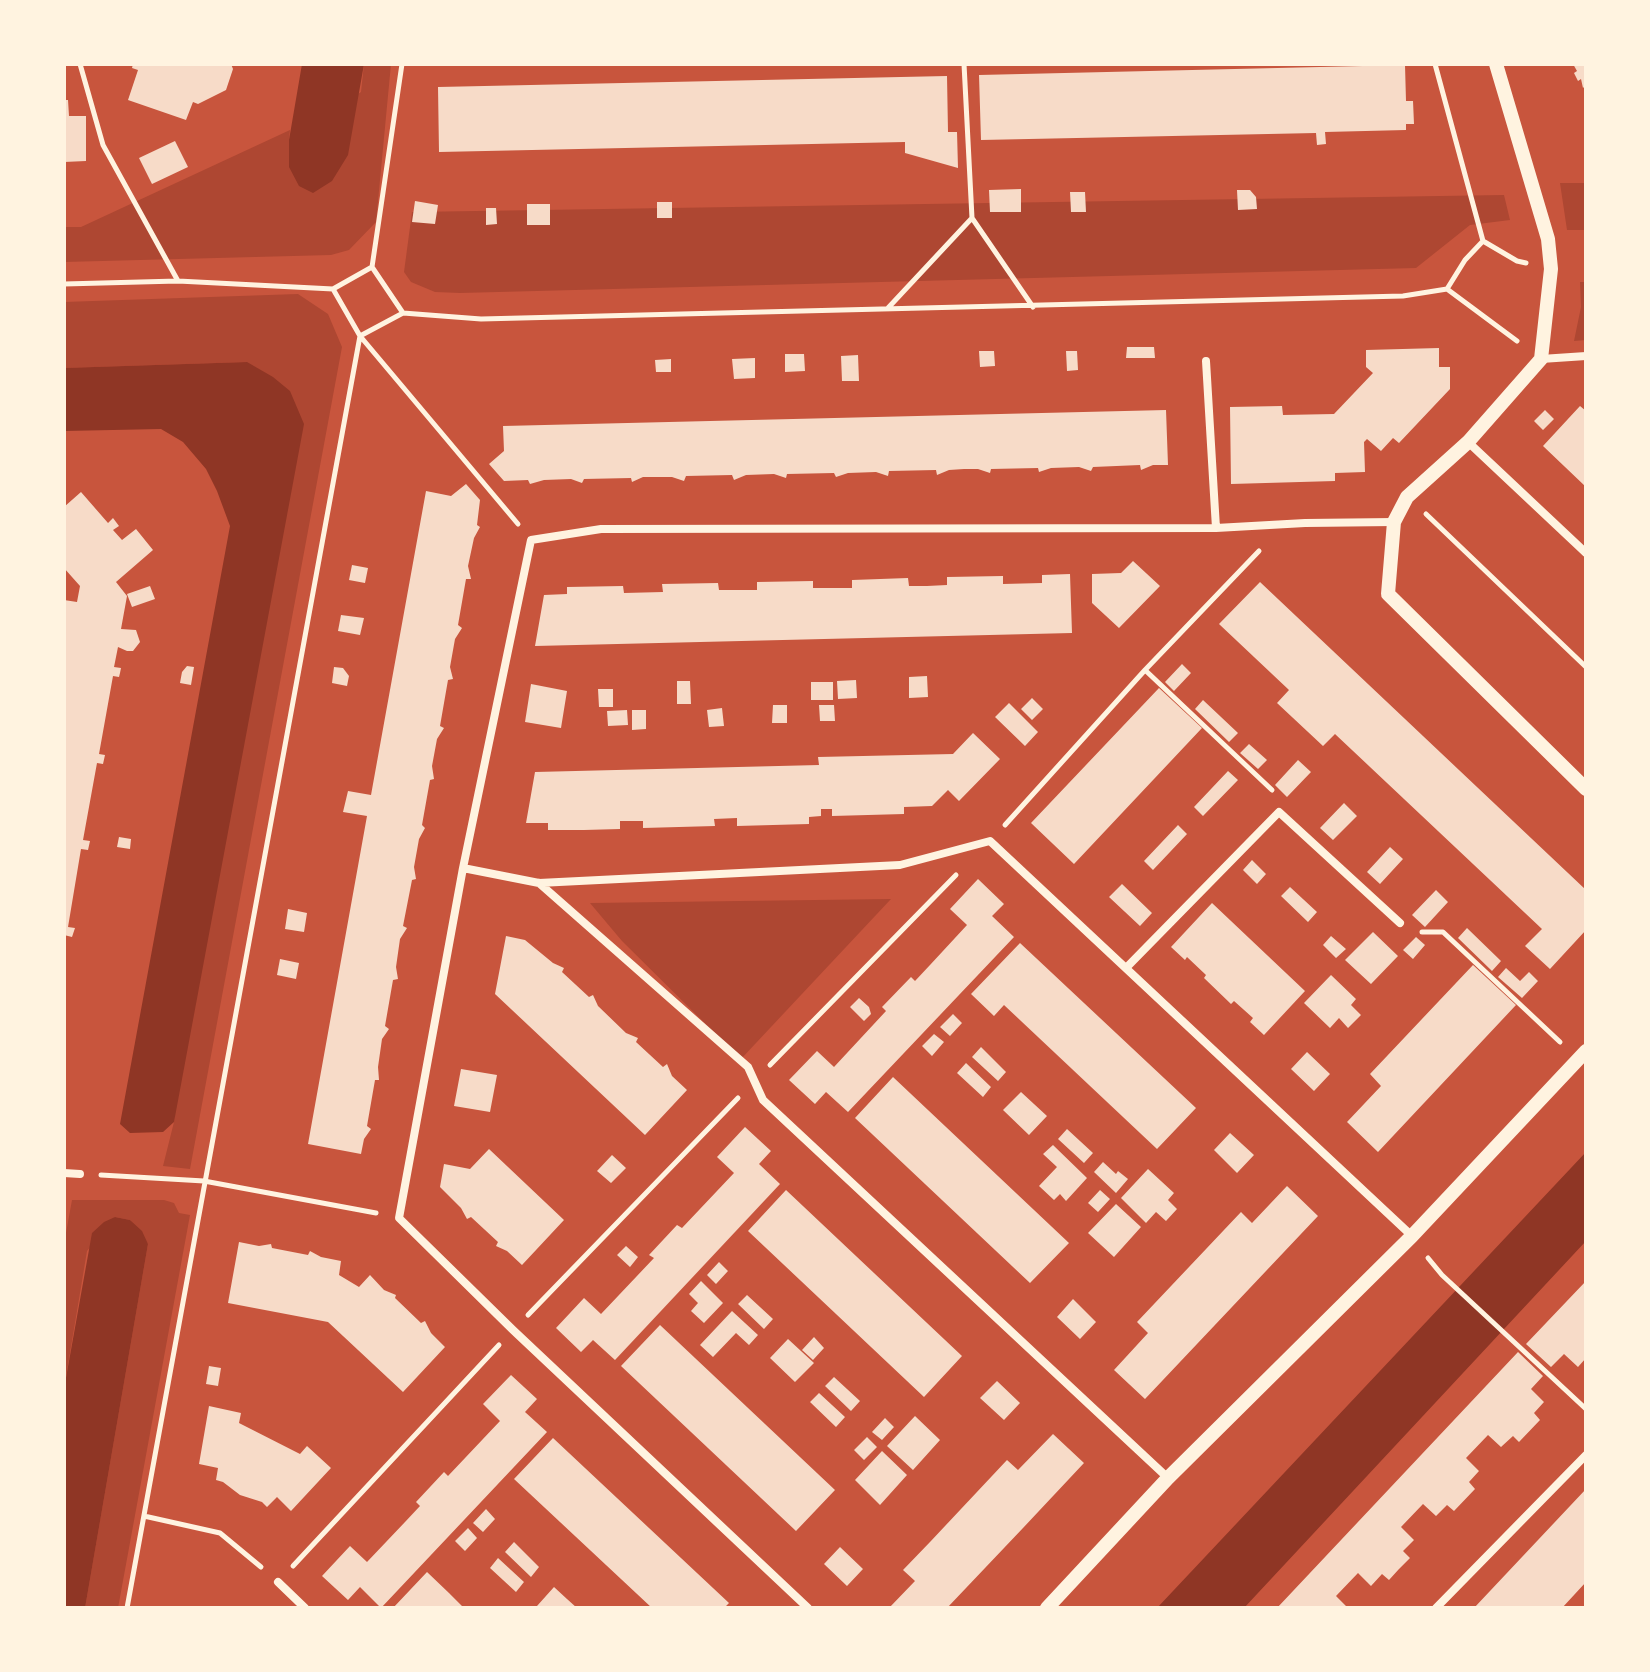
<!DOCTYPE html>
<style>
body{margin:0}
#map{position:relative;width:1650px;height:1672px;overflow:hidden;background:#c8553d;font-family:Signika,sans-serif}
canvas{display:block}
.frame{position:absolute;inset:0;border:66px solid #fff3e0;pointer-events:none}
</style>
<div id="map">
<canvas width="1650" height="1672"></canvas>
<div class="frame"></div>
</div>
<script>
const c = document.querySelector('canvas').getContext('2d');
c.lineJoin = 'round';
function paint(path, color) {
  c.fillStyle = color;
  c.fill(path, 'evenodd');
}
function poly(rows) {
  const path = new Path2D();
  for (const r of rows) {
    path.moveTo(r[0], r[1]);
    for (let i = 2; i < r.length; i += 2) path.lineTo(r[i], r[i + 1]);
  }
  return path;
}
function stroke(path, color, width, dash) {
  c.strokeStyle = color;
  c.lineWidth = width;
  c.lineCap = dash ? 'butt' : 'round';
  c.setLineDash(dash || []);
  c.stroke(path);
}
paint(poly([
 [364,64,391,64,376,222,349,250,331,255,64,262,64,227,81,227,290,130,289,140,361,92],
 [1560,183,1586,183,1586,230,1567,230],
 [1504,195,1510,220,1470,225,1416,268,460,293,435,292,411,282,404,272,412,212],
 [1580,282,1586,282,1586,340,1574,341,1581,307],
 [298,294,328,314,342,347,190,1169,163,1166,174,1122,247,362,64,368,64,302],
 [891,899,741,1059,622,941,590,903],
 [72,1200,164,1200,174,1203,179,1213,190,1215,118,1608,85,1608,148,1244,130,1220,115,1217,87,1251,64,1389,64,1244]
]), '#ae4732');
paint(poly([
 [302,64,364,64,348,155,332,181,313,193,299,186,289,167,289,140],
 [247,362,273,377,290,391,304,424,174,1122,163,1132,130,1133,120,1124,230,526,217,491,206,469,183,442,161,429,64,431,64,368],
 [1586,1152,1586,1241,1244,1608,1157,1608],
 [115,1217,130,1220,142,1231,148,1244,85,1608,64,1608,64,1389,92,1233,104,1222]
]), '#8f3625');
paint(poly([
 [133,64,231,64,233,69,226,90,198,104,193,102,186,120,128,100,138,70,132,68],
 [1573,64,1586,64,1586,85,1583,88,1581,79,1578,81,1574,73,1577,71],
 [1405,65,1406,101,1413,101,1414,124,1406,124,1406,130,1325,132,1326,144,1317,145,1316,133,981,140,979,75],
 [947,76,948,132,957,132,958,168,905,153,905,142,439,152,438,87],
 [64,100,68,100,69,116,86,116,86,161,64,162],
 [175,141,188,167,152,184,139,158],
 [1021,189,1021,212,990,212,989,190],
 [1237,190,1250,190,1256,197,1257,209,1238,210],
 [1070,192,1085,192,1086,212,1071,212],
 [415,201,438,205,435,224,412,222],
 [657,202,672,202,672,218,657,218],
 [527,204,550,204,550,225,527,225],
 [486,208,496,208,497,224,486,225],
 [1127,347,1154,347,1155,358,1126,358],
 [1439,348,1439,367,1450,367,1450,389,1399,443,1393,438,1381,451,1367,439,1364,442,1365,472,1335,473,1335,481,1231,484,1230,407,1282,406,1283,415,1334,414,1373,373,1366,367,1366,350],
 [979,351,994,351,995,366,980,367],
 [1066,351,1077,351,1078,370,1067,371],
 [785,354,804,354,805,371,785,372],
 [858,355,859,381,842,381,841,356],
 [755,358,755,378,734,379,732,359],
 [671,359,671,372,656,372,655,360],
 [1580,406,1586,411,1586,487,1543,446],
 [1166,410,1168,465,1153,465,1141,470,1140,465,1093,467,1091,471,1079,467,1051,468,1039,472,1038,468,991,469,990,473,978,469,964,469,949,470,937,475,936,470,889,471,888,476,876,472,848,473,836,477,834,473,787,474,786,478,774,474,746,475,734,480,732,475,686,476,684,481,672,477,643,477,632,482,631,478,584,479,582,483,571,479,544,480,530,484,528,480,504,481,489,464,504,451,503,426],
 [1545,410,1554,419,1543,430,1534,421],
 [466,484,480,500,477,525,480,527,474,538,468,566,471,579,466,579,458,625,462,628,455,639,450,667,453,679,448,680,440,726,444,728,437,739,432,766,434,779,430,780,422,825,425,828,419,839,414,867,416,879,412,880,403,926,407,928,400,939,396,967,398,979,393,980,385,1026,389,1029,382,1039,378,1067,379,1080,375,1080,367,1126,371,1129,364,1139,361,1154,308,1144,367,816,343,812,348,791,371,795,426,491,451,496],
 [81,492,108,523,113,518,119,526,113,530,122,540,136,529,153,550,116,582,127,596,121,629,136,630,140,642,133,651,127,651,118,647,114,667,121,668,120,673,119,677,113,676,99,754,105,755,103,764,97,763,83,840,90,841,88,850,81,849,68,927,75,928,72,937,64,935,64,600,77,602,80,586,64,568,64,507],
 [1133,561,1160,586,1119,628,1092,603,1092,574,1121,573],
 [352,565,368,568,365,583,349,580],
 [1070,574,1072,633,535,646,544,595,567,594,567,587,623,586,624,593,663,592,662,584,718,583,719,590,757,590,757,582,813,581,813,588,852,588,852,580,908,578,909,586,927,586,947,585,947,577,1003,576,1003,584,1042,583,1042,575],
 [1260,582,1586,890,1586,930,1550,969,1525,946,1542,929,1335,734,1323,746,1277,703,1289,690,1219,624],
 [150,586,155,599,132,607,127,594],
 [341,615,364,618,360,635,338,631],
 [1182,664,1191,673,1174,691,1165,682],
 [187,666,194,667,191,685,180,683,182,672],
 [334,667,343,668,349,676,347,686,332,683],
 [927,676,928,697,909,698,909,677],
 [856,680,857,698,838,699,837,681],
 [677,681,690,681,691,704,677,704],
 [811,682,833,682,833,700,811,700],
 [531,684,567,691,561,728,525,722],
 [1159,688,1202,728,1074,864,1031,823],
 [598,689,613,689,613,707,599,707],
 [1032,698,1043,709,1032,720,1021,709],
 [1203,700,1238,733,1229,742,1195,709],
 [1009,703,1038,732,1025,746,995,717],
 [773,705,787,705,787,723,772,723],
 [819,705,834,705,835,721,820,721],
 [722,708,724,726,709,727,707,710],
 [627,710,628,725,608,726,607,711],
 [632,710,646,710,646,729,632,730],
 [973,733,1000,759,959,801,948,790,932,806,904,807,904,814,832,816,832,809,821,809,821,816,809,817,809,824,737,826,737,818,714,819,715,826,643,828,643,821,620,821,620,829,584,830,548,830,548,823,526,823,535,772,819,765,818,757,953,754],
 [1249,744,1267,760,1258,769,1240,753],
 [1298,760,1311,772,1287,797,1275,785],
 [1228,771,1238,780,1203,816,1194,807],
 [1344,803,1357,816,1333,840,1320,828],
 [1178,825,1187,834,1153,870,1144,861],
 [119,837,131,839,130,849,117,847],
 [1390,847,1403,859,1380,884,1367,872],
 [1252,860,1266,874,1257,884,1243,870],
 [978,879,1004,904,992,916,1014,937,848,1112,826,1092,815,1104,789,1080,817,1051,834,1067,886,1011,882,1007,911,977,915,981,930,965,967,925,950,909],
 [1122,884,1152,913,1140,926,1109,897],
 [1290,887,1317,912,1308,922,1281,896],
 [1436,890,1448,902,1425,927,1412,915],
 [1212,903,1305,991,1264,1035,1250,1022,1253,1018,1234,1001,1231,1004,1204,978,1206,975,1187,957,1185,960,1171,947],
 [288,909,307,913,304,932,285,929],
 [1467,928,1501,961,1492,971,1458,938],
 [1373,932,1398,956,1371,984,1345,960],
 [506,936,525,940,553,963,564,968,562,972,589,997,593,995,598,1006,626,1033,638,1038,636,1042,663,1067,667,1064,672,1076,687,1090,645,1135,495,994],
 [1331,936,1346,949,1336,958,1323,945],
 [1416,937,1425,945,1413,959,1403,950],
 [1020,943,1196,1108,1157,1149,1004,1005,994,1016,971,994],
 [280,959,299,963,296,979,277,975],
 [1473,965,1516,1005,1378,1152,1347,1122,1381,1086,1370,1074],
 [1506,968,1520,981,1529,972,1538,981,1522,998,1498,977],
 [1331,975,1356,999,1351,1005,1361,1015,1348,1028,1339,1018,1330,1028,1304,1003],
 [859,998,869,1007,871,1014,864,1021,850,1007],
 [953,1014,962,1023,950,1036,940,1027],
 [934,1034,944,1042,932,1056,922,1046],
 [981,1047,1006,1072,998,1081,972,1057],
 [1307,1052,1330,1074,1314,1091,1291,1069],
 [966,1063,991,1087,983,1097,957,1073],
 [461,1069,497,1075,490,1112,454,1106],
 [893,1077,1069,1243,1030,1283,855,1118],
 [1021,1092,1047,1116,1029,1135,1003,1110],
 [745,1127,771,1151,759,1164,780,1184,615,1360,593,1340,581,1352,556,1328,584,1298,601,1314,654,1258,649,1255,677,1225,682,1228,734,1173,717,1157],
 [1067,1129,1093,1153,1084,1163,1058,1139],
 [1230,1133,1254,1155,1237,1173,1214,1150],
 [1053,1145,1087,1178,1066,1201,1060,1194,1054,1200,1039,1186,1057,1167,1043,1154],
 [489,1149,564,1220,522,1265,507,1251,496,1246,498,1242,471,1217,467,1219,461,1208,440,1187,444,1164,470,1169],
 [612,1155,626,1168,611,1183,597,1171],
 [1103,1162,1116,1174,1118,1171,1128,1179,1116,1193,1094,1172],
 [1148,1169,1174,1193,1168,1200,1177,1209,1166,1221,1156,1212,1146,1223,1121,1198],
 [1287,1186,1318,1216,1145,1399,1114,1370,1148,1333,1137,1322,1241,1212,1252,1223],
 [786,1190,962,1356,924,1397,748,1231],
 [1100,1190,1110,1199,1098,1212,1088,1203],
 [1116,1204,1141,1227,1114,1257,1088,1233],
 [239,1242,259,1246,271,1244,272,1248,308,1255,310,1251,321,1257,341,1261,339,1275,359,1287,370,1275,384,1290,396,1295,395,1298,421,1323,425,1321,431,1333,445,1347,403,1392,328,1322,228,1303],
 [626,1246,638,1257,630,1267,617,1255],
 [719,1262,728,1271,716,1284,707,1275],
 [701,1281,723,1303,704,1323,691,1311,698,1303,689,1294],
 [1586,1281,1586,1358,1578,1367,1564,1354,1551,1367,1526,1344],
 [747,1295,773,1319,764,1329,738,1304],
 [1073,1299,1096,1322,1080,1339,1057,1317],
 [732,1311,758,1335,749,1345,736,1333,713,1357,700,1345],
 [660,1325,835,1490,796,1531,621,1366],
 [814,1337,824,1348,813,1360,802,1350],
 [788,1339,814,1363,795,1382,770,1358],
 [1518,1352,1543,1376,1531,1389,1544,1402,1534,1413,1540,1420,1519,1442,1513,1436,1501,1447,1488,1435,1466,1458,1479,1471,1469,1482,1475,1489,1454,1511,1447,1505,1436,1516,1423,1504,1401,1527,1414,1540,1403,1551,1410,1558,1399,1569,1389,1580,1382,1574,1371,1586,1358,1573,1336,1596,1348,1608,1277,1608],
 [209,1366,221,1368,218,1386,206,1384],
 [511,1375,537,1399,525,1412,547,1432,381,1608,360,1587,348,1600,322,1576,350,1546,367,1562,405,1522,420,1506,416,1502,444,1472,448,1476,500,1421,483,1404],
 [834,1377,860,1401,851,1411,825,1386],
 [997,1381,1020,1403,1004,1420,980,1398],
 [819,1393,845,1417,836,1427,810,1402],
 [209,1406,241,1413,239,1423,300,1454,307,1446,331,1468,291,1511,277,1497,267,1507,262,1502,240,1495,223,1482,216,1480,218,1468,199,1464],
 [915,1416,940,1440,913,1470,887,1446],
 [885,1418,894,1427,882,1440,872,1432],
 [1053,1434,1084,1463,1023,1528,947,1608,889,1608,915,1581,903,1570,930,1542,1007,1460,1018,1470],
 [867,1437,877,1447,864,1460,854,1450],
 [553,1438,729,1603,724,1608,652,1608,514,1479],
 [882,1451,907,1475,880,1505,855,1480],
 [1586,1489,1586,1582,1562,1608,1474,1608],
 [486,1509,495,1519,483,1532,473,1523],
 [468,1528,477,1538,465,1551,455,1541],
 [514,1542,539,1567,531,1577,505,1552],
 [840,1547,863,1569,847,1586,824,1564],
 [498,1558,524,1582,516,1592,490,1568],
 [427,1572,449,1593,464,1608,393,1608],
 [554,1587,567,1599,577,1608,539,1608,537,1606]
]), '#f7dbc8');
stroke(poly([
 [80,64,103,145,178,281],
 [964,64,972,218,1033,307],
 [1435,64,1483,241],
 [372,267,403,313,360,336,518,524],
 [64,284,178,281,333,289],
 [1447,289,1517,341],
 [888,308,972,218],
 [403,313,481,319,1403,296,1447,289,1465,260,1483,241,1517,261,1526,263],
 [1426,514,1586,667],
 [1145,670,1272,790],
 [1005,825,1145,670,1259,551],
 [1422,932,1443,932,1560,1042],
 [770,1065,956,875],
 [101,1175,204,1181,376,1213],
 [1428,1258,1442,1275,1586,1409],
 [528,1315,738,1098],
 [144,1516,220,1533,261,1567],
 [293,1566,499,1345],
 [127,1608,360,336,333,289,372,267,402,64]
]), '#fff3e0', 5);
stroke(poly([
 [1541,359,1586,356],
 [1206,361,1216,528],
 [1468,442,1586,553],
 [463,868,539,883,900,865,990,841,1412,1236],
 [539,883,748,1067,763,1100,1168,1478],
 [1126,968,1279,812,1400,923],
 [64,1173,80,1174],
 [278,1582,305,1608],
 [808,1608,513,1330,399,1218,463,868,531,540,601,529,1216,528,1305,523,1394,522],
 [1436,1608,1586,1455]
]), '#fff3e0', 8);
stroke(poly([
 [1496,64,1548,239,1551,269,1541,359,1468,442,1407,497,1394,522,1388,594,1586,789],
 [1047,1608,1168,1478,1412,1236,1586,1051]
]), '#fff3e0', 14);
</script>
